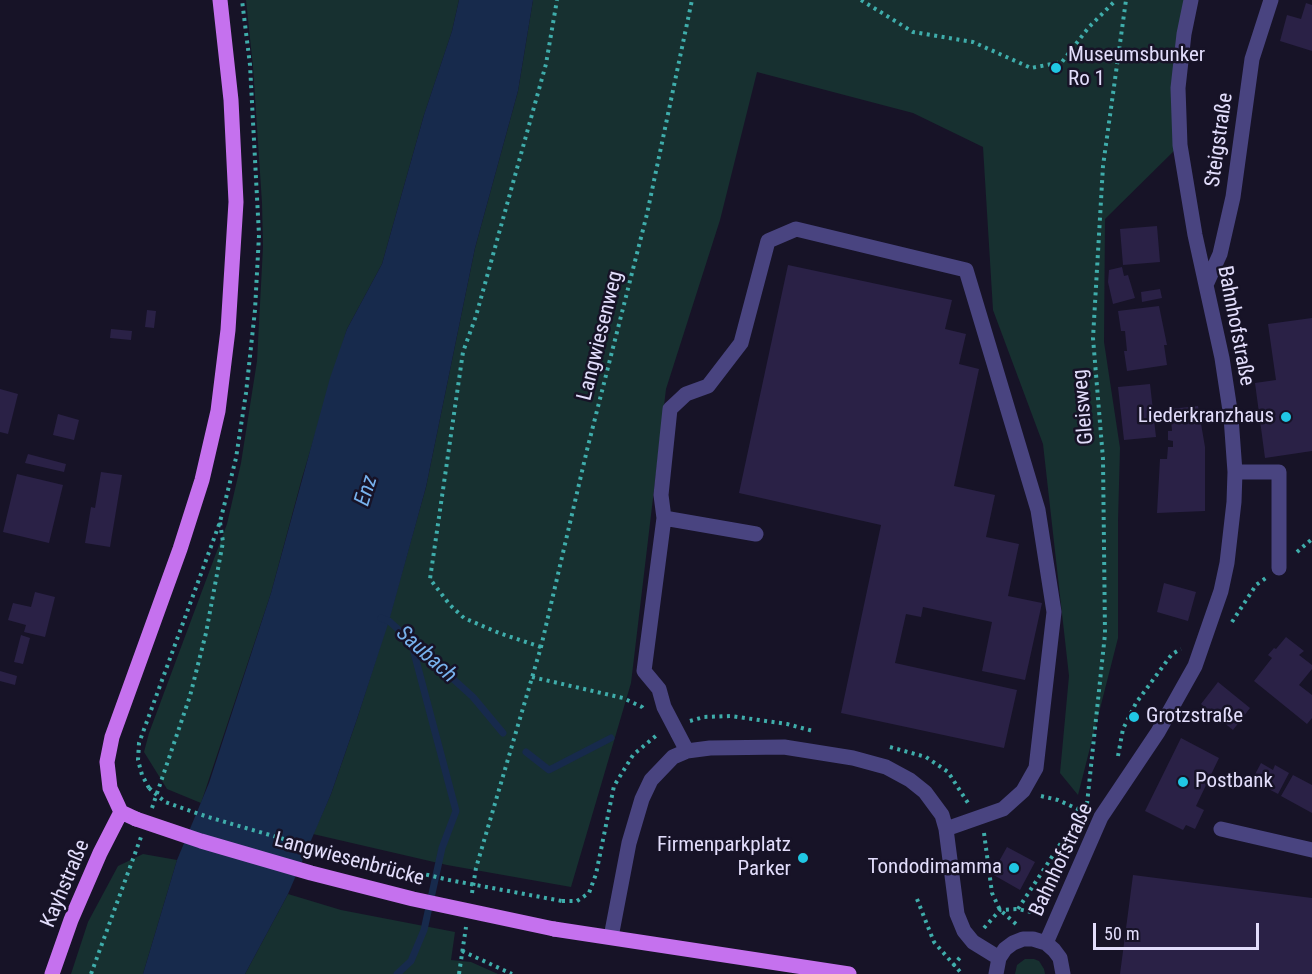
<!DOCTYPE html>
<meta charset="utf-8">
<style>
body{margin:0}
#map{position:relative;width:1312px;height:974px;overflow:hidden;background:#171327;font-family:"Roboto Condensed",sans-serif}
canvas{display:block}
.scale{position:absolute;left:1093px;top:923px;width:166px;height:27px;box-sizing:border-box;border:3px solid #e2ddfb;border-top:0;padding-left:8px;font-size:18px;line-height:21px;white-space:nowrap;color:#e2ddfb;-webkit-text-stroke:4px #171327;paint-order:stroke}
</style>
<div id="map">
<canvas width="1312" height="974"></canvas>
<div class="scale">50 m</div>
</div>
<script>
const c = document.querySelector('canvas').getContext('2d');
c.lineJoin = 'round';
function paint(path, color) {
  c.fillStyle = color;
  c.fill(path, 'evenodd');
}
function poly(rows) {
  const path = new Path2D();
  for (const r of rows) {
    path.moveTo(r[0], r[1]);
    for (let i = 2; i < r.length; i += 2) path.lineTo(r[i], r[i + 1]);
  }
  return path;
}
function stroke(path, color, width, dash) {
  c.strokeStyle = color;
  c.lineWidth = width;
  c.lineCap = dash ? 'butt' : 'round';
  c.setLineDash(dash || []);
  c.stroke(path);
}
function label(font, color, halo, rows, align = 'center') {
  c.font = font + ' "Roboto Condensed",sans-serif';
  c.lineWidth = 5;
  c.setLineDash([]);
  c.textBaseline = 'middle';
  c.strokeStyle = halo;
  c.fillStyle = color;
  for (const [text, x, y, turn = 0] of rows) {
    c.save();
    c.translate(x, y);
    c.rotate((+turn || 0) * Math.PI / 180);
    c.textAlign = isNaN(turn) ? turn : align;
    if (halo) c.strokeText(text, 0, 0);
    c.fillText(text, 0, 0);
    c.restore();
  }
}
paint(poly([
 [246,0,459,0,452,31,424,115,382,264,347,329,302,478,271,593,201,803,167,789,144,752,149,733,227,524,241,463,257,361,263,247,262,203,253,67],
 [533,0,1191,0,1180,145,1105,219,1104,342,1120,448,1118,521,1118,638,1078,795,1060,773,1069,676,1043,444,993,310,983,147,913,113,757,72,720,220,666,389,631,683,571,887,447,865,313,834,331,794,357,719,390,615,426,487,475,248,518,91],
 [143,854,177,860,143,974,71,974,88,922,118,866],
 [288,894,341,910,455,932,451,960,471,962,498,974,245,974],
 [1025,959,1034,959,1039,961,1044,969,1045,974,1015,974,1017,965]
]), '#173030');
paint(poly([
 [459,0,533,0,518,91,475,248,426,487,389,621,357,719,331,794,288,894,245,974,143,974,177,860,209,783,271,593,330,378,347,329,382,264,424,115,452,31]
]), '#172a4c');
stroke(poly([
 [381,618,389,621,473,697,503,733],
 [526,752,549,770,611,738],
 [397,974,411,961,424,930,442,848,456,811,412,645]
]), '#172a4c', 7);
paint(poly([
 [1306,3,1312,5,1312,51,1280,41,1287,15,1301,19],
 [1157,226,1160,262,1123,265,1120,229],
 [788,265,952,300,945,329,966,334,959,364,979,369,954,486,995,495,986,537,1019,544,1008,596,1042,603,1025,680,982,671,992,622,923,607,921,617,906,614,895,663,1017,690,1004,748,841,713,881,525,739,493],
 [1122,267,1124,276,1128,275,1135,298,1113,304,1108,282,1109,270],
 [1160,289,1162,298,1142,302,1141,292],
 [1159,306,1167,345,1164,345,1167,365,1127,371,1124,351,1127,351,1125,331,1121,331,1118,311],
 [147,310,156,311,154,328,145,327],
 [1312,318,1312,451,1265,458,1255,383,1276,380,1268,324],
 [111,329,132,331,131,340,110,338],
 [1150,384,1156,437,1124,440,1118,387],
 [0,389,18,394,8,434,0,432],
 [1198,406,1205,447,1205,511,1157,513,1160,459,1167,459,1168,447,1173,447,1173,441,1168,440,1168,431,1172,431,1170,409],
 [58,414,79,420,74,440,53,435],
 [28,454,66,464,64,472,25,463],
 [101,472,122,475,110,547,85,543,91,507,95,508],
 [17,474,63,485,49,543,3,532],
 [1164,583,1196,592,1188,621,1157,612],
 [35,592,55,597,45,637,24,632,26,625,8,620,13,603,31,607],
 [21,635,30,638,23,664,14,662],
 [1286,637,1304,651,1299,655,1312,665,1312,669,1299,685,1312,695,1312,718,1307,724,1254,681,1272,658,1268,655,1274,648,1276,649],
 [0,671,17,676,15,685,0,681],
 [1218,682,1250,708,1233,730,1201,704],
 [1181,738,1219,758,1196,806,1204,810,1195,829,1186,825,1183,830,1145,811],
 [1261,763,1273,770,1275,765,1289,773,1278,794,1252,780],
 [1293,775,1312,785,1312,813,1281,796],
 [1007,847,1035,862,1020,890,992,874],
 [1133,875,1312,898,1312,974,1120,974]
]), '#2a2146');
stroke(poly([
 [861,0,913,32,973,42,1031,68,1062,62,1089,27,1116,0],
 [1297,552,1312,539],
 [1232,622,1256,585,1266,578],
 [541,647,499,633,464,618,450,605,430,579,463,352,476,316,546,64,557,0],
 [532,677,623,698,642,707,645,711],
 [690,721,704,717,731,716,787,724,813,731],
 [890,747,926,757,948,772,968,803],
 [1118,756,1123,729,1136,703,1172,654,1181,649],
 [149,788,142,775,138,760,139,743,220,522,236,458,246,393,255,310,259,235,250,65,242,0],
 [1041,796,1058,800,1084,812],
 [1087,804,1105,634,1103,459,1093,338,1103,166,1126,0],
 [152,808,190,696,206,633,223,542,220,522],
 [984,833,992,893,1000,910,1016,924],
 [472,893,476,868,541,647,587,450,647,214,692,0],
 [917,899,934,942,962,974],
 [562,901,577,901,589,893,596,874,614,786,633,755,658,734],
 [1018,909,1061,843,1075,826],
 [984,928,1000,910,1018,909,1039,914],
 [462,951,512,974],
 [953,966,962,955],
 [91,974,141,837],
 [459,974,466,927]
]), '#3fadab', 4, [3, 4.5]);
stroke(poly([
 [1206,285,1220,254,1233,197,1252,59,1271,0],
 [1235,472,1279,472,1279,568],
 [664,518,661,495,670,409,686,394,708,386,741,343,768,241,796,229,966,270,1038,510,1054,612,1036,768,1023,791,1003,809,946,829],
 [687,751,664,707,659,689,644,671,664,518,756,534],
 [1221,829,1312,850],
 [611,937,629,843,642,799,651,780,673,757,687,751,710,748,784,747,853,758,886,767,910,780,925,792,942,815,946,829,957,914,964,931,973,942,999,958],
 [1046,943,1101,817,1158,732,1195,666,1221,591,1227,563,1234,502,1235,472,1231,417,1222,358,1195,235,1180,145,1178,88,1184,34,1191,0],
 [996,974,999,958,1005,949,1013,943,1023,939,1033,939,1046,943,1054,950,1060,958,1063,974]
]), '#494480', 15);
stroke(poly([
 [136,819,121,812,110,788,107,762,112,737,180,549,202,480,218,411,228,330,236,202,231,100,220,0],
 [554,929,849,974],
 [52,974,71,920,100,853,121,812]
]), '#c571ee', 15);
stroke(poly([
 [149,788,165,802,208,817,318,849,449,880,562,901]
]), '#3fadab', 4, [3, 4.5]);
stroke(poly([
 [136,819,201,841,311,873,413,899,554,929]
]), '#c571ee', 15);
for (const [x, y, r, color] of [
 [1056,68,6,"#20c7e4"],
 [1286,417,6,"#20c7e4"],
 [1134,717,6,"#20c7e4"],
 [1183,782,6,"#20c7e4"],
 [803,858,6,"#20c7e4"],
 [1014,868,6,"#20c7e4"]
]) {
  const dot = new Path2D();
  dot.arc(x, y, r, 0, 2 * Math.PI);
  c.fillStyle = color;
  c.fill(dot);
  stroke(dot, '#171327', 2);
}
label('21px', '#e2ddfb', '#171327', [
 ["Museumsbunker",1068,56],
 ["Ro 1",1068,80],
 ["Liederkranzhaus",1274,417,"right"],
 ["Grotzstraße",1146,717],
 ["Postbank",1195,782],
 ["Firmenparkplatz",791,846,"right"],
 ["Parker",791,870,"right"],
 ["Tondodimamma",1002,868,"right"]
], 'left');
label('21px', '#e2ddfb', '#171327', [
 ["Steigstraße",1220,140,-82],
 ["Bahnhofstraße",1235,326,79],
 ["Langwiesenweg",601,336,-76],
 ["Gleisweg",1084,407,-95],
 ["Langwiesenbrücke",349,860,15],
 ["Bahnhofstraße",1062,860,-65],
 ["Kayhstraße",66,884,-67]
]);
label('italic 22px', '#78b2ee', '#171327', [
 ["Enz",367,491,-73],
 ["Saubach",426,655,42]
]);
</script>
